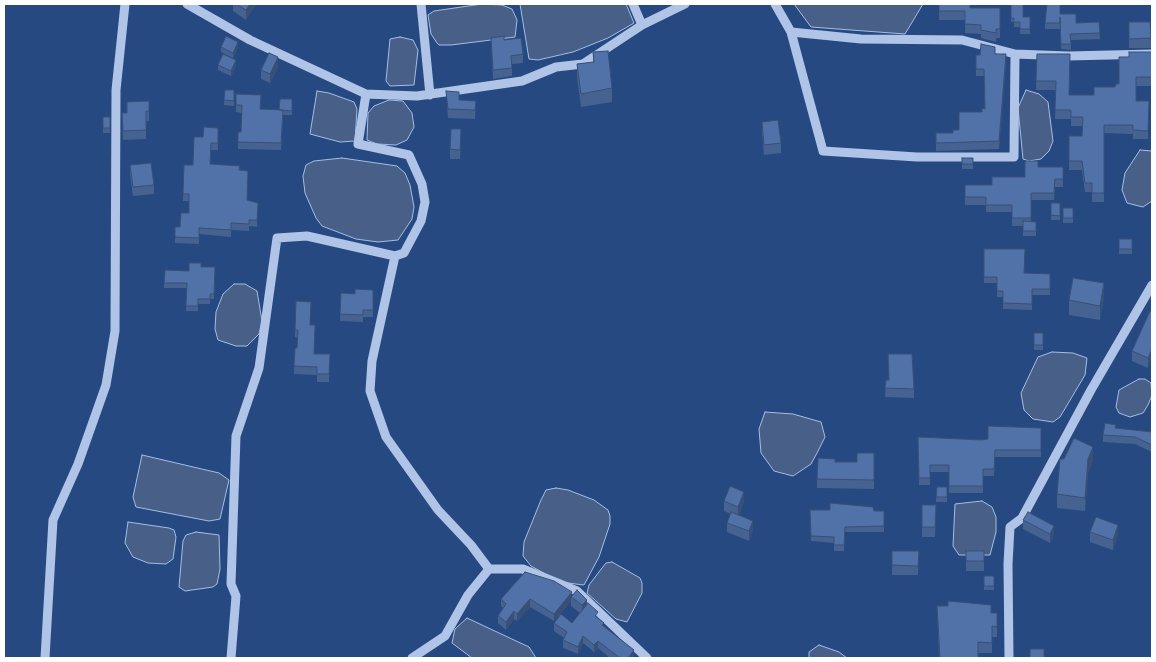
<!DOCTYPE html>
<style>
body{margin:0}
#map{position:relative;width:1156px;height:662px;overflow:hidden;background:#274981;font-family:"Titillium Web",sans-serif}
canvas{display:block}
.frame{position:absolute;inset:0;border:5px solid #fff;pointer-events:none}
</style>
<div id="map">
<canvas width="1156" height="662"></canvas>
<div class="frame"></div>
</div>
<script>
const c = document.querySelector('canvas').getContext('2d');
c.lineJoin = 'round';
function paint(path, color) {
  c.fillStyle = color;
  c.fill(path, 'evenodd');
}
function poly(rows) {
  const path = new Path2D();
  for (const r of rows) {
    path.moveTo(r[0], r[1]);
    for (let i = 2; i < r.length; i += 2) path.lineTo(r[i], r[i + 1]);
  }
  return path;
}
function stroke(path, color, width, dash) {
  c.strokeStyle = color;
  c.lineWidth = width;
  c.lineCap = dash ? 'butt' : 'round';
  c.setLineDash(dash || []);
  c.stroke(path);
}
const water = poly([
 [482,4,502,5,512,9,517,20,515,37,451,45,439,45,437,43,431,34,428,15,434,11,482,4],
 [520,4,626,4,634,23,608,38,573,52,538,60,529,59,520,4],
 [794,4,923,4,905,34,811,27,794,4],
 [400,37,413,40,418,50,414,85,390,86,386,81,390,39,400,37],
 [1026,90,1039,94,1048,102,1053,141,1049,151,1041,159,1029,161,1023,159,1018,108,1026,90],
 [317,91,329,93,354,102,357,109,355,141,340,142,310,134,317,91],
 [389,100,403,101,412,113,414,127,407,140,396,145,377,144,367,140,368,113,374,106,389,100],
 [1140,150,1152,151,1152,201,1143,207,1127,203,1122,190,1125,173,1140,150],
 [342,158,397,166,405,173,410,185,414,207,412,219,398,240,378,242,356,239,322,226,316,218,305,193,303,176,306,165,314,161,342,158],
 [234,284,245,284,257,291,262,321,259,334,247,346,236,346,218,340,215,329,216,312,223,294,234,284],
 [1052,352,1073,353,1087,358,1085,375,1060,417,1053,422,1033,419,1024,410,1021,393,1038,357,1052,352],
 [1139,379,1145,379,1151,383,1152,395,1148,405,1143,413,1130,417,1119,413,1116,407,1119,390,1139,379],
 [765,412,793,414,821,422,825,437,817,453,811,464,793,476,774,471,761,453,759,429,765,412],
 [142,455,219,473,229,480,220,519,209,521,136,507,133,497,142,455],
 [556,488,568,490,594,500,608,510,610,516,610,524,599,557,584,585,560,582,531,566,523,556,524,542,541,500,546,490,556,488],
 [982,501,992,507,996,517,996,532,990,555,959,555,953,546,955,504,982,501],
 [128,522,169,528,174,530,176,537,173,559,166,564,148,563,133,557,125,543,128,522],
 [196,532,219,535,220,569,217,584,213,587,185,591,179,587,183,541,186,535,196,532],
 [612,562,640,578,642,583,642,593,627,622,616,619,587,593,589,585,602,568,606,563,612,562],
 [467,618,529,647,536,658,472,658,452,643,455,629,467,618],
 [819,645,839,652,847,658,809,658,809,652,819,645]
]);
paint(water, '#486088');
stroke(water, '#a3bee6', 1);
stroke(poly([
 [187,4,250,40,366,94,417,96,522,81,556,67,583,64,642,25,685,4],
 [421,4,430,95],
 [633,4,642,25],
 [775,4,791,32,823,151,917,157,1014,157,1015,54],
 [791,32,861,39,962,40,1015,54,1068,56,1152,54],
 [395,256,372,361,370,391,386,437,438,510,471,545,489,569],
 [45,658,53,520,78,464,106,385,115,331,116,90,125,4],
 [231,658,236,596,231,584,236,436,259,368,277,238,307,236,395,256,404,253,421,221,425,202,422,184,409,155,358,144,366,94],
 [412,658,445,636,468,595,489,569,523,569,577,591,647,658],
 [1009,658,1008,564,1010,527,1022,518,1091,390,1152,285]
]), '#afc4e6', 9);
paint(poly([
 [233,4,256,4,246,20,233,11],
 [939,4,970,8,1000,8,1000,38,996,38,996,42,981,38,981,34,965,33,965,20,939,20],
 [1011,4,1023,17,1030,17,1030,34,1020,34,1020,27,1014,27,1014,22,1011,22],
 [1060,14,1076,23,1099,22,1100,39,1071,40,1071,50,1061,49,1060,23,1060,29,1045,29,1045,23],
 [1129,22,1150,22,1151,48,1129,48],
 [491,38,504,40,523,54,523,63,512,64,512,76,493,79],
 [221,47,238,47,233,58,221,52],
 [593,52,612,88,612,102,581,107,577,77,577,64,593,62],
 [1152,52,1152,86,1136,86,1136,101,1149,101,1148,139,1133,139,1133,134,1104,133,1104,202,1092,202,1092,192,1085,192,1082,170,1069,170,1069,136,1082,136,1083,126,1071,126,1071,119,1055,119,1056,90,1036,90,1037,54,1069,95,1094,95,1115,87,1119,84,1129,57],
 [995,54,1006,62,999,149,936,151,936,143,959,130,982,112,985,109,984,76,976,76,976,55],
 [218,65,236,65,231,76,218,70],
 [278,67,270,83,261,79,261,70],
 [225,90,234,90,234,106,224,105],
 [446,91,459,100,476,101,475,119,448,118],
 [236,94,261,102,260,109,279,110,292,99,292,115,283,115,281,150,238,149,238,132,241,132,242,113,236,112],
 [149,101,149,121,146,121,146,139,123,140,122,113,127,113],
 [103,117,110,117,110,133,103,133],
 [762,122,781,143,781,153,764,155,762,132],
 [218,128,218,150,211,150,210,164,239,170,247,200,258,203,257,227,249,226,249,231,231,230,231,237,199,234,199,244,175,243,175,227,180,227,189,213,189,201,183,201,184,165,193,165,203,137],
 [461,139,460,159,450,159,450,149],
 [962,158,973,158,973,169,962,169],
 [130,165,154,185,154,194,133,196,130,175],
 [1038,167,1063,167,1063,187,1055,187,1054,200,1031,200,1031,222,1036,222,1036,236,1023,236,1023,226,1012,226,1012,212,986,212,986,205,965,205,965,185,992,185,1025,177],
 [1060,203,1060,220,1051,220,1051,215],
 [1063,208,1073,208,1073,223,1063,223],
 [1119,239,1132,239,1132,254,1119,254],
 [984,249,1025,273,1050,274,1050,295,1032,295,1032,310,1003,309,1003,297,997,297,997,283,984,283],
 [201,267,215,267,214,299,210,299,210,304,198,304,198,311,186,311,187,288,164,288,164,283,189,271],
 [373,290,373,317,363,317,363,322,340,321,341,293,355,294],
 [1104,297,1100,320,1069,315,1069,300],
 [1152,312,1148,368,1132,361,1132,351],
 [310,325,314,354,330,354,329,382,317,382,317,375,294,374,295,348,297,348,297,338,295,337,295,330],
 [1034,333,1043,333,1043,350,1034,350],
 [886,380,889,380,914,389,914,398,885,397],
 [1041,428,1041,457,995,457,994,476,983,476,983,493,949,493,949,472,930,472,930,485,919,485,918,437,982,440],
 [1116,428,1152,432,1152,452,1135,444,1103,442,1103,435],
 [874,453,874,489,817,488,817,479,835,462,857,462],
 [1093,460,1088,473,1085,511,1057,508,1057,494],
 [947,487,947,502,936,502,936,497],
 [724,501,744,501,739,515,753,530,749,541,727,532,727,523,731,514,724,511],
 [922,505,936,505,935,537,922,537],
 [810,510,884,511,884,532,845,532,844,551,834,551,834,543,811,541],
 [1023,520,1054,535,1050,543,1023,529],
 [1090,532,1118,535,1113,550,1090,542],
 [892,551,919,551,918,575,892,575],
 [966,551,984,551,984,571,966,571],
 [984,576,994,576,994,590,984,590],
 [572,596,587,605,598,618,604,627,634,658,610,658,598,648,594,652,583,643,578,654,563,648,563,640,564,638,554,631,554,623,572,623,580,613,571,606,571,601,554,621,530,607,517,621,514,619,506,630,498,623,498,616,503,608,501,606,501,599],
 [937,606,991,613,997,613,997,637,992,637,992,653,978,653,939,657]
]), '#456291');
paint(poly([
 [250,4,256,4,246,20,246,10],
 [238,42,238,47,233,58,233,53],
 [1006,54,1006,62,999,149,999,141],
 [278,57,278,67,270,83,270,74],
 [236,60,236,65,231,76,231,71],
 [1104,283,1104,297,1100,320,1100,306],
 [1152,349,1152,358,1148,368,1148,358],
 [1093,447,1093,460,1088,473,1085,511,1085,498,1088,459],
 [744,492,744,501,738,517,738,507],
 [753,521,753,530,749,541,749,531],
 [1118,525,1118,535,1113,550,1113,540],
 [1054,526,1054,535,1050,543,1050,534],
 [572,592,571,601,554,621,554,614],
 [530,599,530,607,517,621,517,614],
 [587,600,587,609,582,615,582,605],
 [514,611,514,619,506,630,506,622],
 [583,636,583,643,578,654,578,647],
 [598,641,598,648,594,652,594,645],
 [634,650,634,658,628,658]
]), '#385076');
const building = poly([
 [236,4,250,4,246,10,236,4],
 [939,4,970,4,970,8,1000,8,1000,29,996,29,996,33,981,30,981,25,965,24,965,11,939,11,939,4],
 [1011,4,1023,4,1023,17,1030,17,1030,29,1020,29,1020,22,1014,22,1014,18,1011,18,1011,4],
 [1047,4,1060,4,1060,14,1076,14,1076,23,1099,22,1100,33,1070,34,1071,44,1061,44,1060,17,1060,23,1045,23,1047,4],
 [1129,22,1150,22,1151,38,1129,39,1129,22],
 [226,36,238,42,233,53,221,47,226,36],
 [504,36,504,40,521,38,523,54,511,56,512,68,493,70,491,38,504,36],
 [981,44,995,47,995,54,1006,54,999,141,936,143,936,133,953,133,953,130,959,130,959,112,982,112,982,108,985,109,984,69,976,69,976,55,980,55,981,44],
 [608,51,612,88,581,94,577,64,594,62,593,52,608,51],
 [1129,52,1152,52,1152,77,1136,77,1136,101,1149,101,1148,131,1133,130,1133,125,1104,125,1104,193,1092,193,1092,183,1085,183,1082,161,1069,161,1069,136,1082,136,1083,117,1071,117,1071,110,1055,110,1056,81,1036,81,1037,54,1070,54,1069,95,1094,95,1094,87,1115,87,1116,84,1119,84,1119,57,1129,57,1129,52],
 [269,53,278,57,270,74,261,70,269,53],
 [223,54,236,60,231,71,218,65,223,54],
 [225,90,234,90,234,101,224,100,225,90],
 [446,91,459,92,459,100,476,101,475,110,448,109,446,91],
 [236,94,261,95,260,109,283,110,281,143,238,142,238,132,241,132,242,105,236,105,236,94],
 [280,99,292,99,292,111,279,110,280,99],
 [149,101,149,111,146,111,146,130,123,131,122,113,127,113,127,102,149,101],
 [103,117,110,117,110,128,103,128,103,117],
 [778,120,781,143,764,145,762,122,778,120],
 [204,127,218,128,218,143,211,143,210,164,240,166,239,170,248,171,247,200,258,203,257,220,249,220,249,224,231,223,231,230,199,228,199,238,175,237,175,227,180,227,181,213,189,213,189,194,183,194,184,165,193,165,194,137,203,137,204,127],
 [451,129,461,129,460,150,450,149,451,129],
 [962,158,973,158,973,164,962,164,962,158],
 [1025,161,1038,161,1038,167,1063,167,1063,179,1055,179,1054,193,1031,193,1031,218,1012,218,1012,205,986,205,986,197,965,197,965,185,992,185,992,177,1025,177,1025,161],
 [151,163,154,185,133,187,130,165,151,163],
 [1051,203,1060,203,1060,216,1051,215,1051,203],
 [1063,208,1073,208,1073,218,1063,218,1063,208],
 [1023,221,1036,222,1036,231,1023,231,1023,221],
 [1119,239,1132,239,1132,249,1119,249,1119,239],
 [984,249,1025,249,1024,273,1050,274,1050,289,1032,289,1032,304,1003,303,1003,291,997,291,997,277,984,277,984,249],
 [189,263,201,263,201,267,215,267,214,294,210,294,210,299,198,299,198,306,186,306,187,283,164,283,165,270,189,271,189,263],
 [1073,278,1104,283,1100,306,1069,300,1073,278],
 [355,289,373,290,373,310,363,310,363,315,340,314,341,293,355,294,355,289],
 [296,301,311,302,310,325,315,325,314,354,330,354,329,374,317,374,317,367,294,366,295,348,297,348,298,330,295,330,296,301],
 [1150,311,1152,312,1152,349,1148,358,1132,351,1150,311],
 [1034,333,1043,333,1043,345,1034,345,1034,333],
 [888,354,912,354,914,389,885,388,886,380,889,380,888,354],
 [1105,423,1116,425,1115,428,1152,432,1152,445,1135,437,1103,435,1105,423],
 [988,426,1041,428,1041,450,995,450,994,469,983,469,983,486,949,486,949,465,930,465,930,478,919,478,918,437,982,440,988,439,988,426],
 [1074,438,1093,447,1088,459,1085,498,1057,494,1060,459,1064,459,1074,438],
 [857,453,874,453,874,480,817,479,818,458,835,459,835,462,857,462,857,453],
 [730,486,744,492,738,507,724,501,730,486],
 [937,487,947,487,947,497,936,497,937,487],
 [830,503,873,507,874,511,884,511,884,526,845,527,844,545,834,545,834,537,811,536,810,510,830,510,830,503],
 [922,505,936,505,935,527,922,527,922,505],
 [731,512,753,521,749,531,727,523,731,512],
 [1028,512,1054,526,1050,534,1023,520,1028,512],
 [1096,517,1118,525,1113,540,1090,532,1096,517],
 [892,551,919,551,918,566,892,565,892,551],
 [966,551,984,551,984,561,966,561,966,551],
 [525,572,554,581,572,592,554,614,530,599,517,614,514,611,506,622,498,616,506,604,501,599,525,572],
 [984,576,994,576,994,586,984,586,984,576],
 [577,590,587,600,582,605,571,597,577,590],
 [948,601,991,605,991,613,997,613,997,627,992,626,992,643,978,642,978,658,890,658,940,657,937,606,948,606,948,601],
 [588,603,598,612,595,616,604,623,602,625,634,650,628,658,620,658,598,641,594,645,583,636,578,647,563,640,567,632,554,623,561,614,572,623,588,603],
 [1030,649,1044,649,1044,658,1030,658,1030,649]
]);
paint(building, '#5072a9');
stroke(building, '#385076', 1);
</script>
